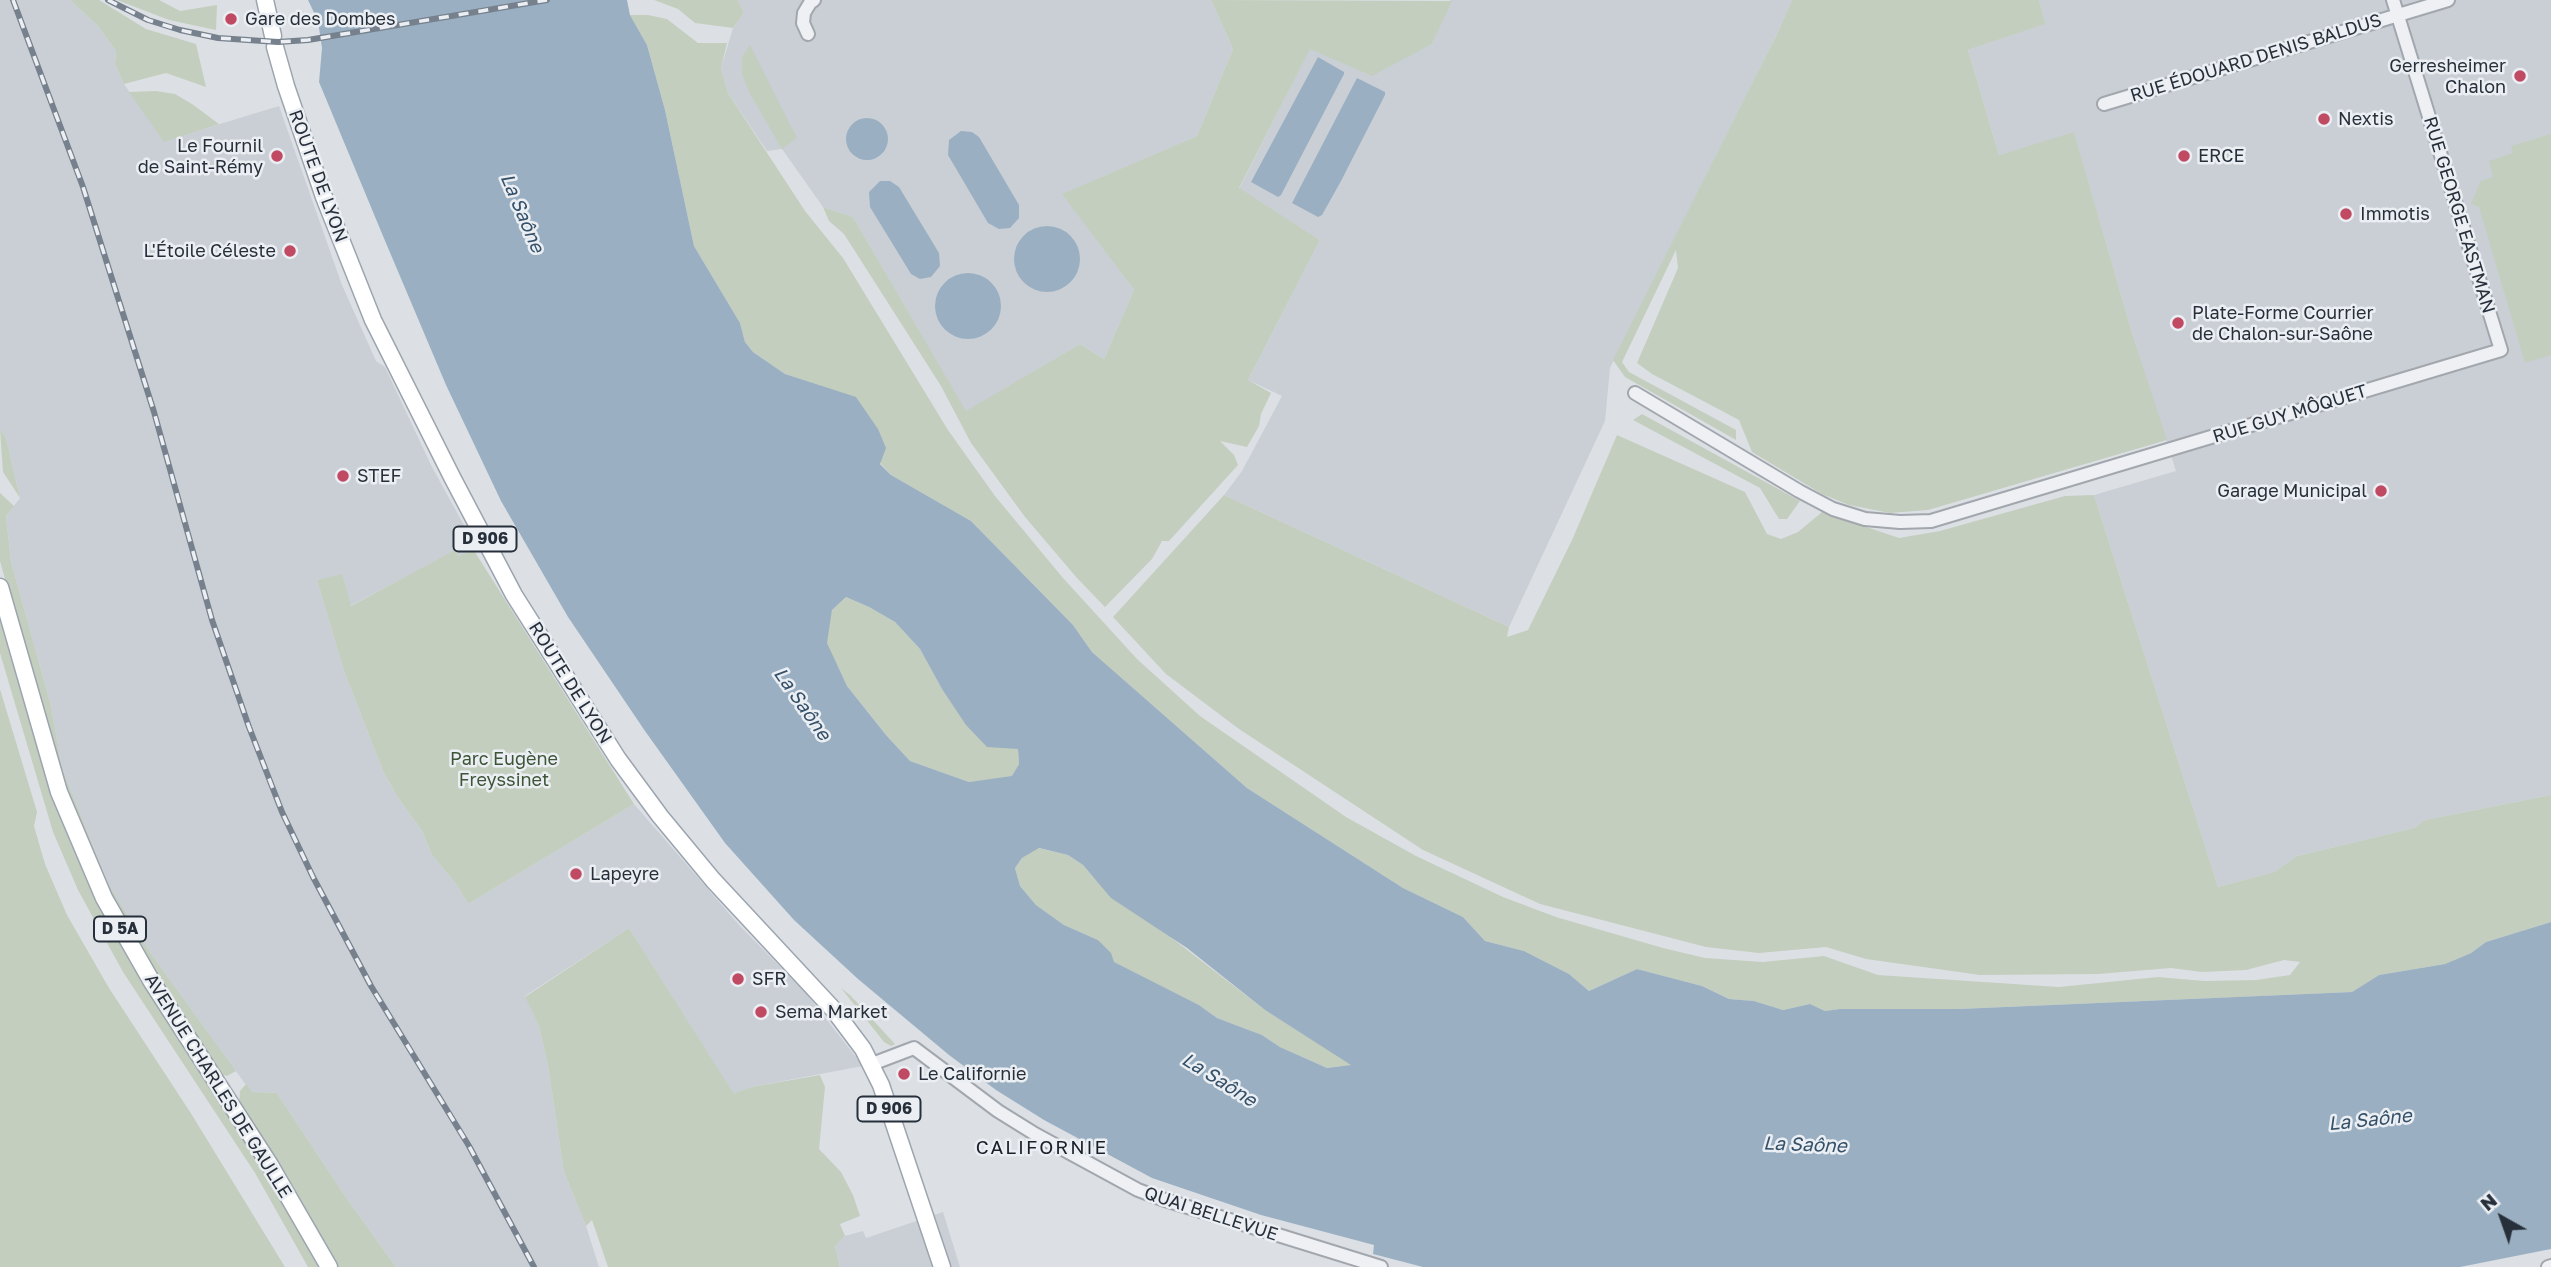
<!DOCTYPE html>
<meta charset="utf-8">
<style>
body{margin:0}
#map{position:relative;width:2551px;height:1267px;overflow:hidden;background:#dce0e5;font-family:"Golos Text",sans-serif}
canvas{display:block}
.north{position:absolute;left:2467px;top:1183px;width:70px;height:70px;-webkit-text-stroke:5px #ebeff3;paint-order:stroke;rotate:320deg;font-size:19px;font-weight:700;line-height:28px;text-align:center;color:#272f3a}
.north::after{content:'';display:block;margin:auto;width:24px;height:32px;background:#272f3a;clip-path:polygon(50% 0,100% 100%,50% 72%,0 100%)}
</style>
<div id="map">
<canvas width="2551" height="1267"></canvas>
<div class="north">N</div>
</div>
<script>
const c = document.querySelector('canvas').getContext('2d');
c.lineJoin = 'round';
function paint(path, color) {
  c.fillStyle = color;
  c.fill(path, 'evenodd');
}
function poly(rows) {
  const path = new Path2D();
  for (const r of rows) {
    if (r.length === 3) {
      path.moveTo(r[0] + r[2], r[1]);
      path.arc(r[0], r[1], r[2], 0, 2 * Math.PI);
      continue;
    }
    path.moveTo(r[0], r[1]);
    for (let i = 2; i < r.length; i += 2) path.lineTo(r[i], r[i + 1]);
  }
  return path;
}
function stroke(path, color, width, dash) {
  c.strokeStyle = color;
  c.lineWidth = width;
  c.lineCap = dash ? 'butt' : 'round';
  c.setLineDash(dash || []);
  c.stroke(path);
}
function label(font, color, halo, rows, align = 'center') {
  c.font = font + ' "Golos Text",sans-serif';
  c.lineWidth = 5;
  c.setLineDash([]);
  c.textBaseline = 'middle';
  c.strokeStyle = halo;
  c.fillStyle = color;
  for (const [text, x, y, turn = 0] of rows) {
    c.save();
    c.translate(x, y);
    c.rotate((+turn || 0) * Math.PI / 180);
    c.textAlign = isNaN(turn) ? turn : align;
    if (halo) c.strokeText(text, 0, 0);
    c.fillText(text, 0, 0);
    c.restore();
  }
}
paint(poly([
 [0,0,70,0,97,25,116,51,115,64,124,84,164,141,279,106,342,285,376,361,385,367,431,465,471,538,473,549,459,556,455,551,350,606,338,576,317,580,344,671,383,771,397,796,422,831,432,855,457,885,468,904,634,804,740,926,805,992,863,1066,751,1087,734,1095,629,928,525,996,539,1026,548,1066,564,1172,586,1226,599,1267,396,1267,347,1199,277,1093,251,1092,152,955,108,883,62,768,51,706,11,562,6,516,20,498,6,438,0,429],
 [738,0,1211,0,1233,49,1197,136,1063,194,1134,290,1104,359,1080,344,966,412,853,217,823,207,782,149,767,151,728,93,721,68,733,28,744,13],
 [1449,0,1792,0,1777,34,1610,368,1605,421,1509,627,1224,495,1242,471,1282,396,1248,380,1320,240,1239,189,1310,48,1424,47,1432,44,1451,1],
 [2039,0,2551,0,2551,795,2425,820,2414,828,2297,856,2274,872,2218,887,2094,495,2176,471,2132,333,2074,133,1999,155,1968,50,2044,24],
 [943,1212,960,1267,840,1267,835,1246,845,1236,863,1231,866,1238]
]), '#cacfd6');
paint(poly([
 [70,0,99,0,146,29,196,44,206,87,166,73,124,84,115,64,116,51,97,25],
 [117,0,159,0,180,11,217,5,216,30,169,20],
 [654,0,738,0,744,13,733,28,695,23,678,9],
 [1211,0,1452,1,1432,44,1372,76,1310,49,1239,188,1320,240,1248,380,1271,393,1261,414,1259,426,1247,447,1220,441,1234,455,1238,465,1169,541,1162,541,1152,559,1105,607,1077,578,1025,517,971,443,941,386,844,234,829,221,823,207,853,217,966,411,1080,344,1104,359,1134,290,1062,194,1197,136,1233,49],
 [1792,0,2039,0,2045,24,1968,50,1999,155,2074,132,2132,333,2167,440,1928,510,1890,513,1849,505,1822,494,1752,452,1739,420,1652,374,1637,363,1678,268,1676,250,1622,362,1629,372,1736,430,1736,440,1625,377,1613,360,1777,34],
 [630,15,648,15,667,19,698,43,727,43,721,68,728,93,805,211,843,258,948,430,995,496,1063,578,1137,659,1200,716,1346,817,1416,856,1503,897,1556,917,1663,948,1705,958,1763,962,1824,956,1878,975,2059,987,2158,977,2204,981,2256,980,2290,975,2300,962,2284,960,2246,970,2202,972,2171,968,2098,974,1980,975,1866,959,1826,947,1759,953,1706,947,1540,904,1423,850,1239,729,1166,674,1113,617,1224,495,1509,627,1507,637,1528,630,1572,540,1617,435,1745,492,1767,534,1781,539,1798,532,1822,512,1899,538,1940,531,2065,496,2094,495,2218,887,2274,872,2297,856,2414,828,2425,820,2551,795,2551,922,2486,942,2471,953,2445,964,2379,975,2352,992,1959,1009,1840,1009,1825,1011,1810,1004,1783,1010,1754,1001,1729,999,1702,986,1637,969,1589,991,1569,974,1524,951,1485,941,1463,917,1403,888,1247,788,1092,652,1073,625,971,521,891,475,808,382,785,374,753,352,745,342,740,323,694,246,665,110,647,45],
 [750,45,797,138,782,149,749,92,742,74,742,57],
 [156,91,175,94,192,104,219,124,164,142,129,92],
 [2551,134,2551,355,2525,363,2479,207,2471,204,2481,181,2493,177,2489,161,2513,153,2511,146],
 [1642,414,1800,501,1787,519,1779,519,1760,488,1633,420],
 [0,429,6,438,20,498,3,472],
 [0,493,14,506,6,516,11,562,51,706,62,768,108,883,152,955,236,1071,227,1076,220,1074,130,936,75,818,43,718,0,561],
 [473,549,634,804,468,904,457,885,432,855,422,831,397,796,383,771,344,671,317,580,342,574,351,606,455,550,459,556],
 [846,597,869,607,895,622,920,649,942,689,1018,749,1019,764,1012,777,969,782,910,761,886,735,847,686,826,643,832,610],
 [0,618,47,780,87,882,132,966,260,1161,321,1267,308,1267,255,1173,123,972,78,890,53,832,0,653],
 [0,689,37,812,34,826,45,864,67,915,109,988,192,1115,285,1267,0,1267],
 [1038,848,1068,855,1083,865,1093,877,1265,1010,1353,1065,1327,1068,1280,1047,1262,1035,1217,1018,1199,1005,1113,962,1098,940,1064,925,1036,905,1020,886,1015,868,1022,858],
 [629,928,734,1094,751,1087,820,1075,825,1087,819,1149,841,1172,853,1195,860,1216,840,1224,845,1236,835,1246,840,1267,608,1267,592,1220,586,1226,564,1172,548,1066,539,1026,525,997],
 [841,988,850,995,895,1044,891,1046,884,1042],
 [246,1084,252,1092,277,1093,347,1199,396,1267,337,1267,239,1105,240,1091]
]), '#c3cebe');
paint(poly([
 [308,0,627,0,630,15,647,45,665,110,694,246,740,323,745,342,753,352,785,374,856,397,878,429,886,448,880,464,891,475,971,521,1073,625,1092,652,1247,788,1403,888,1463,917,1485,941,1524,951,1569,974,1589,991,1637,969,1702,986,1729,999,1754,1001,1783,1010,1810,1004,1825,1011,1840,1009,1959,1009,2352,992,2379,975,2445,964,2471,953,2486,942,2551,922,2551,1249,2460,1267,1423,1267,1373,1254,1374,1245,1261,1215,1152,1178,1044,1120,996,1090,949,1055,858,979,794,920,725,843,645,731,568,617,501,501,446,385,383,236,319,82,322,48,318,21],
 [846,597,869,607,895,622,920,649,942,689,966,725,987,747,1018,749,1019,764,1012,776,969,782,910,761,886,735,847,686,827,643,832,610],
 [1039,848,1068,855,1083,865,1111,898,1187,948,1265,1010,1351,1065,1327,1068,1280,1047,1262,1035,1217,1018,1199,1005,1114,962,1111,953,1098,940,1064,925,1036,905,1020,886,1015,868,1022,858],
 [1318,57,1344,72,1344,74,1281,195,1278,197,1251,182],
 [1357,78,1385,92,1385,95,1341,181,1322,215,1318,217,1292,203],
 [867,139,21],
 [961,131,972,132,979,137,1019,205,1019,218,1010,228,999,229,988,223,948,155,949,140],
 [880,181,890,181,899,187,939,253,940,266,931,277,920,279,911,274,870,207,869,192],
 [1047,259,33],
 [968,306,33]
]), '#9ab0c2');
const minor = poly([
 [808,34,803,23,804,13,810,3,814,0],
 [2104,104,2448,0],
 [1635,393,1799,491,1833,509,1865,519,1900,522,1931,521,2501,350,2393,0],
 [872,1064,914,1048,998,1111,1035,1134,1138,1190,1162,1199,1381,1267],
 [2548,1267,2551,1266]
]);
const major = poly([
 [265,0,273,36],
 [275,47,286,86,324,197,373,320,452,477,514,595,618,759,660,816,713,880,833,1009,863,1049,881,1085,942,1267],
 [0,587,59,792,104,898,152,982,270,1165,329,1267]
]);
stroke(minor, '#a2a7ae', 16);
stroke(major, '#9ca5af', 19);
stroke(minor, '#eef0f4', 12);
stroke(major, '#fff', 16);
const rail = poly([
 [13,0,83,187,154,412,212,620,249,727,282,812,313,877,371,986,469,1146,534,1267],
 [108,0,148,20,180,30,218,38,278,42,308,40,547,0]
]);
stroke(rail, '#77818d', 6);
stroke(rail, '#ebeff3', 3.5, [10]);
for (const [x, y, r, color] of [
 [231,19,7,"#c14a63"],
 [2520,76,7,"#c14a63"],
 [2324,119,7,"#c14a63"],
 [277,156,7,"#c14a63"],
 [2184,156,7,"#c14a63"],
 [2346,214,7,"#c14a63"],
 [290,251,7,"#c14a63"],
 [2178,323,7,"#c14a63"],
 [343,476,7,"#c14a63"],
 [2381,491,7,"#c14a63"],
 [576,874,7,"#c14a63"],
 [738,979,7,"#c14a63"],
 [761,1012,7,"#c14a63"],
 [904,1074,7,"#c14a63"]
]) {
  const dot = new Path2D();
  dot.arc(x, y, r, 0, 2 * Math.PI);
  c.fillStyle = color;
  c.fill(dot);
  stroke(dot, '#ebeff3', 2.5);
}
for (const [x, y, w] of [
 [485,539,63],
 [120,929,52],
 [889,1109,63]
]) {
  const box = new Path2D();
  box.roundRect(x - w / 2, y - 12.5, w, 25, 5);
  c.fillStyle = '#ebeff3';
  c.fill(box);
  stroke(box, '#272f3a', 2);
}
label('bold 16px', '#272f3a', null, [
 ["D 906",485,539],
 ["D 5A",120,929],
 ["D 906",889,1109]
]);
label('18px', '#272f3a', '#ebeff3', [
 ["Gare des Dombes",245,19],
 ["Gerresheimer",2506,66,"right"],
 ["Chalon",2506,87,"right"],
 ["Nextis",2338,119],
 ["Le Fournil",263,146,"right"],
 ["de Saint-Rémy",263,167,"right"],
 ["ERCE",2198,156],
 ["Immotis",2360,214],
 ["L'Étoile Céleste",276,251,"right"],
 ["Plate-Forme Courrier",2192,313],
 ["de Chalon-sur-Saône",2192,334],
 ["STEF",357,476],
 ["Garage Municipal",2367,491,"right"],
 ["Lapeyre",590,874],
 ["SFR",752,979],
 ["Sema Market",775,1012],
 ["Le Californie",918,1074]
], 'left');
label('18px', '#272f3a', '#ebeff3', [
 ["RUE ÉDOUARD DENIS BALDUS",2256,58,-17],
 ["ROUTE DE LYON",318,176,70],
 ["RUE GEORGE EASTMAN",2459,215,73],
 ["RUE GUY MÔQUET",2290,414,-17],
 ["ROUTE DE LYON",570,683,58],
 ["AVENUE CHARLES DE GAULLE",218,1086,58],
 ["QUAI BELLEVUE",1211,1214,18]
]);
label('18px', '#3d5436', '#ebeff3', [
 ["Parc Eugène",504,759],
 ["Freyssinet",504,780]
]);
label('italic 19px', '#355069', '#ebeff3', [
 ["La Saône",522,213,67],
 ["La Saône",802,704,55],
 ["La Saône",1219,1080,32],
 ["La Saône",2370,1120,-6],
 ["La Saône",1805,1145,2]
]);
c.letterSpacing = '2px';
label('19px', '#1a202a', '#ebeff3', [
 ["CALIFORNIE",1042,1148]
]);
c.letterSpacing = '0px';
</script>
